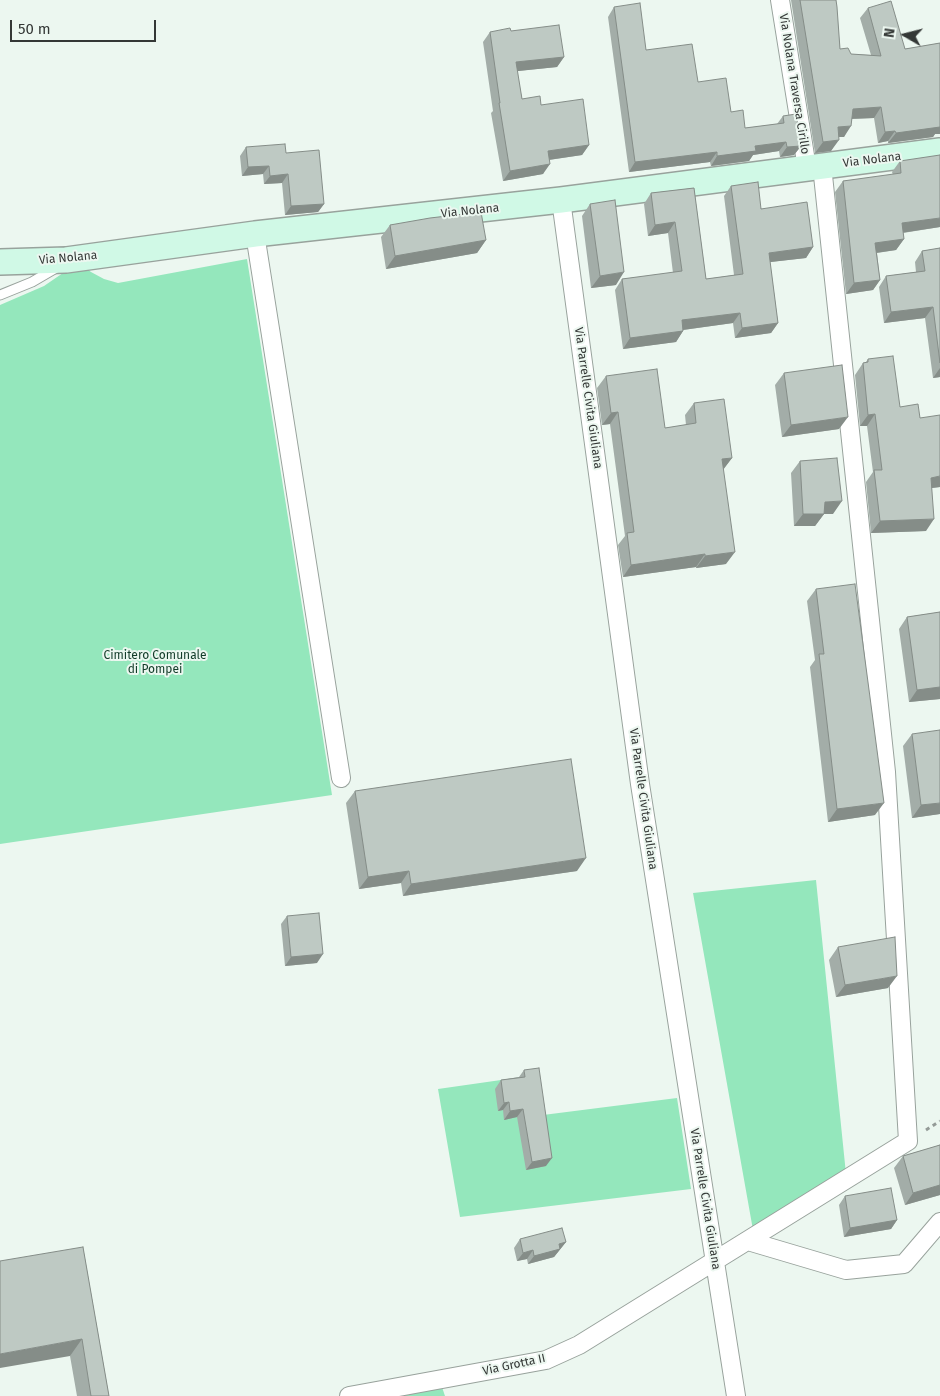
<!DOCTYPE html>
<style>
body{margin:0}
#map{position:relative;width:940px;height:1396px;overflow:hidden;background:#ecf7f0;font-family:"Fira Sans",sans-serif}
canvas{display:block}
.north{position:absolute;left:880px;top:10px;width:50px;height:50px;-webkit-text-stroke:4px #ecf7f0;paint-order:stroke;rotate:278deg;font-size:14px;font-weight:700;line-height:20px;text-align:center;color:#343836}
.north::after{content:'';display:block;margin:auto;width:18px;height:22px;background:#343836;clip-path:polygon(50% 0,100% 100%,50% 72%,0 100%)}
.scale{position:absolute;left:10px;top:20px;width:146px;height:22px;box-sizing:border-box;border:2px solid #343836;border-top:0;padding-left:6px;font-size:15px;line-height:18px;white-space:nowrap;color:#343836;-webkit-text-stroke:4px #ecf7f0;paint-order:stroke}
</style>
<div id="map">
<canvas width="940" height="1396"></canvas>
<div class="north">N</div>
<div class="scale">50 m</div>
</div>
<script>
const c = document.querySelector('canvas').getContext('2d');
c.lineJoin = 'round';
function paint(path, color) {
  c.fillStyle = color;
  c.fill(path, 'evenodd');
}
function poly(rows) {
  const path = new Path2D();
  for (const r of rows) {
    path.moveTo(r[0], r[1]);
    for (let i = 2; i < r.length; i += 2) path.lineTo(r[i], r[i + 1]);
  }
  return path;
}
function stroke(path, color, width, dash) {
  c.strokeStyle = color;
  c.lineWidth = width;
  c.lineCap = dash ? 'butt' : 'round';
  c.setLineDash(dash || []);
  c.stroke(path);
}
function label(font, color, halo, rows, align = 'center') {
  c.font = font + ' "Fira Sans",sans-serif';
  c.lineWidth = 4;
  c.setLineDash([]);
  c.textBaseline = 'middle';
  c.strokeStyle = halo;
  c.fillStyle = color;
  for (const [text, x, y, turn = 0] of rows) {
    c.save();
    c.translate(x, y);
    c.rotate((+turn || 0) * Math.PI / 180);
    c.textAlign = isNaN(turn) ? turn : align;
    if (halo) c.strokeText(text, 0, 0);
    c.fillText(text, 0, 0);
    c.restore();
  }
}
paint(poly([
 [247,259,332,795,0,844,0,305,44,286,79,262,91,272,104,279,118,283],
 [816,880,846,1174,753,1230,693,893],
 [536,1075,543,1115,677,1098,691,1189,460,1217,438,1089],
 [442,1387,445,1396,393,1396]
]), '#94e7bc');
const lane = poly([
 [0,295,32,282,56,268]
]);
const street = poly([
 [780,0,807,168],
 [561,200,640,784,736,1396],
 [255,234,341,778],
 [748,1241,846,1270,904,1264,940,1222],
 [349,1396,546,1360,579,1345,908,1141,886,772,822,166]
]);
const secondary = poly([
 [0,262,66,260,255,234,561,200,940,151]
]);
stroke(lane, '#98a29c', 11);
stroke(street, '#98a29c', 20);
stroke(secondary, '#98a29c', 28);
stroke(poly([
 [926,1130,940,1121]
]), '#949b97', 3, [4, 4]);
stroke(lane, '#fff', 9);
stroke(street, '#fff', 18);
stroke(secondary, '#d0f9e6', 25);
paint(poly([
 [791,0,836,0,840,49,851,54,871,55,860,18,868,8,905,49,940,43,940,134,935,134,933,137,888,143,888,141,878,143,874,118,852,119,844,137,839,137,831,151,815,153],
 [614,7,646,50,698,82,731,112,745,128,777,124,783,116,801,146,794,155,780,157,779,151,753,155,749,161,711,166,710,162,629,172,608,17],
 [511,31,564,57,557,67,517,71,522,99,541,105,589,145,582,155,549,160,543,174,503,181,491,113,493,111,483,42,490,32],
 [246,147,286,153,324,204,318,212,285,215,282,183,264,184,263,174,242,176,240,156],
 [900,161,940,227,903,233,904,239,896,250,877,253,880,280,873,290,846,294,835,192,843,181,893,175,892,172],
 [731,186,813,247,806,258,770,262,778,323,771,333,735,338,733,323,683,330,683,331,676,342,623,349,615,290,622,279,673,273,668,233,648,236,644,204,651,193,694,188,706,279,734,275,724,196],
 [590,204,616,285,591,288,582,216],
 [390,225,486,240,477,253,386,269,381,237],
 [940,248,940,377,933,378,925,318,884,323,879,287,886,276,916,272,915,262,922,251],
 [868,359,900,407,920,418,940,487,932,488,926,531,871,533,866,482,873,472,867,426,860,426,855,375,863,363,866,362],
 [784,373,839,429,782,437,775,385],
 [606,376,665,428,686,425,685,415,694,403,732,458,723,469,726,564,696,568,696,567,623,577,618,545,625,536,610,424,602,425,597,388],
 [800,461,833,514,824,514,815,526,794,526,791,473],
 [816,589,875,815,828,822,810,667,815,660,807,601],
 [940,612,940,699,909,702,899,629,907,617],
 [912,734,940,814,912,818,903,746],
 [355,791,577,871,403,896,401,883,359,889,346,803],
 [287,916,317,963,285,966,281,924],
 [838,947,888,988,836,997,829,960],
 [524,1070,546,1166,526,1170,517,1117,504,1120,503,1110,498,1111,495,1089,501,1080,519,1077],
 [940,1145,940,1195,905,1205,894,1168,903,1156],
 [845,1196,897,1220,891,1229,844,1237,839,1205],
 [520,1239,566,1242,554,1257,528,1264,527,1259,517,1261,514,1248],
 [83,1247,109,1396,77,1396,70,1356]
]), '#a3ada8');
paint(poly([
 [564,57,557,67,509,72,516,62],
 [881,107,874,118,846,119,853,109],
 [940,125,940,134,935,134,933,137,888,143,896,133],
 [851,126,844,137,831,137,838,127],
 [895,131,888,141,878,143,885,132],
 [839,140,831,151,815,153,823,142],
 [786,142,779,151,753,155,749,161,711,166,717,156,755,146],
 [589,145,582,155,541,161,548,151],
 [801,146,794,155,780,157,787,147],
 [717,152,710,162,629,172,635,162],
 [550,164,543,174,503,181,510,171],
 [269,166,263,174,242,176,248,167],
 [288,174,282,183,264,184,270,176],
 [324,204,318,212,285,215,291,206],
 [940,218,940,227,894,234,902,223],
 [675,222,668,233,648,236,655,225],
 [904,239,896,250,868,254,875,243],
 [486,240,477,253,386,269,395,256],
 [813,247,806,258,762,263,769,253],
 [624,272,616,285,591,288,600,276],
 [880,280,873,290,846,294,854,283],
 [933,307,925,318,884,323,891,312],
 [740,313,733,323,675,331,682,320],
 [778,323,771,333,735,338,742,328],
 [683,331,676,342,623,349,630,338],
 [940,368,940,377,933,378],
 [618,412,610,424,602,425,611,413],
 [875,414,867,426,860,426,868,415],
 [848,417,839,429,782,437,791,425],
 [732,458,723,470,722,459],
 [940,476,940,487,923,489,931,478],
 [842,501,833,514,824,514,815,526,794,526,803,514,825,502],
 [934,519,926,531,871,533,880,521],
 [735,552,726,564,696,568,705,556],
 [705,554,696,567,623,577,631,565],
 [940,687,940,699,909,702,917,690],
 [884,803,875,815,828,822,837,809],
 [940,803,940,814,912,818,921,805],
 [586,858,577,871,403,896,411,884],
 [409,871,401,883,359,889,368,877],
 [323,954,317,963,285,966,291,957],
 [897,976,888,988,836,997,845,985],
 [509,1102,503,1110,498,1111,504,1103],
 [523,1109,517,1117,504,1120,510,1111],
 [552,1158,546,1166,526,1170,532,1162],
 [940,1185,940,1195,905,1205,913,1193],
 [897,1220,891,1229,844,1237,850,1228],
 [566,1242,554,1257,528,1264,534,1256,559,1244],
 [533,1250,527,1259,517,1261,523,1253],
 [82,1339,70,1356,0,1368,0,1354]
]), '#858d88');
const building = poly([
 [800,0,836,0,837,7,840,49,848,48,851,54,881,56,868,8,891,1,905,49,940,43,940,127,896,133,895,131,885,132,881,107,853,109,851,126,838,127,839,140,823,142,800,0],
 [640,3,646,50,692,44,698,82,726,78,731,112,743,110,745,128,784,123,783,116,796,114,801,146,787,147,786,142,755,146,756,151,717,156,717,152,635,162,614,7,640,3],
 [559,25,564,57,516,62,522,99,540,96,541,105,583,99,589,145,548,151,550,164,510,171,499,103,500,103,490,32,510,28,511,31,559,25],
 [285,144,286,153,319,150,324,204,291,206,288,174,270,176,269,166,248,167,246,147,285,144],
 [940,155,940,218,902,223,904,239,875,243,880,280,854,283,843,181,901,173,900,161,940,155],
 [758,182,761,209,807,202,813,247,769,253,778,323,742,328,740,313,682,320,683,331,630,338,622,279,682,271,675,222,655,225,651,193,694,188,706,279,743,274,731,186,758,182],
 [615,200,624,272,600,276,590,204,615,200],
 [481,212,486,240,395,256,390,225,430,218,481,212],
 [940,248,940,363,933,307,891,312,886,276,925,271,922,251,940,248],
 [893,356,900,407,918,404,920,418,940,415,940,476,931,478,934,519,880,521,874,470,882,470,875,414,868,415,863,363,868,362,868,359,893,356],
 [842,365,848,417,791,425,784,373,842,365],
 [657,369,665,428,696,423,694,403,724,399,732,458,722,459,735,552,705,556,705,554,631,565,627,533,634,532,618,412,611,413,606,376,657,369],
 [837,458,842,501,825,502,824,514,803,514,800,461,837,458],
 [855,584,884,803,837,809,819,654,824,654,816,589,855,584],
 [940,612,940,687,917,690,907,617,940,612],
 [940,730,940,803,921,805,912,734,940,730],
 [571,759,586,858,411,884,409,871,368,877,355,791,571,759],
 [319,913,323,954,291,957,287,916,319,913],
 [895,937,897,976,845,985,838,947,895,937],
 [539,1068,552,1158,532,1162,523,1109,510,1111,509,1102,504,1103,501,1080,525,1077,524,1070,539,1068],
 [940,1145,940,1185,913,1193,903,1156,940,1145],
 [891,1188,897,1220,850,1228,845,1196,891,1188],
 [562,1228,566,1242,559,1244,560,1249,534,1256,533,1250,523,1253,520,1239,562,1228],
 [83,1247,109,1396,91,1396,82,1339,0,1354,0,1261,83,1247]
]);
paint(building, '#bec9c3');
stroke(building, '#858d88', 1);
label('12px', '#343836', '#ecf7f0', [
 ["Via Nolana Traversa Cirillo",794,84,81],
 ["Via Nolana",872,160,-7],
 ["Via Nolana",470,211,-6],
 ["Via Nolana",68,258,-5],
 ["Via Parrelle Civita Giuliana",588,398,82],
 ["Via Parrelle Civita Giuliana",643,799,82],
 ["Via Parrelle Civita Giuliana",705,1199,81],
 ["Via Grotta II",514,1365,-12]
]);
label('12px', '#133c29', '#ecf7f0', [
 ["Cimitero Comunale",155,656],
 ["di Pompei",155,670]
]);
</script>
